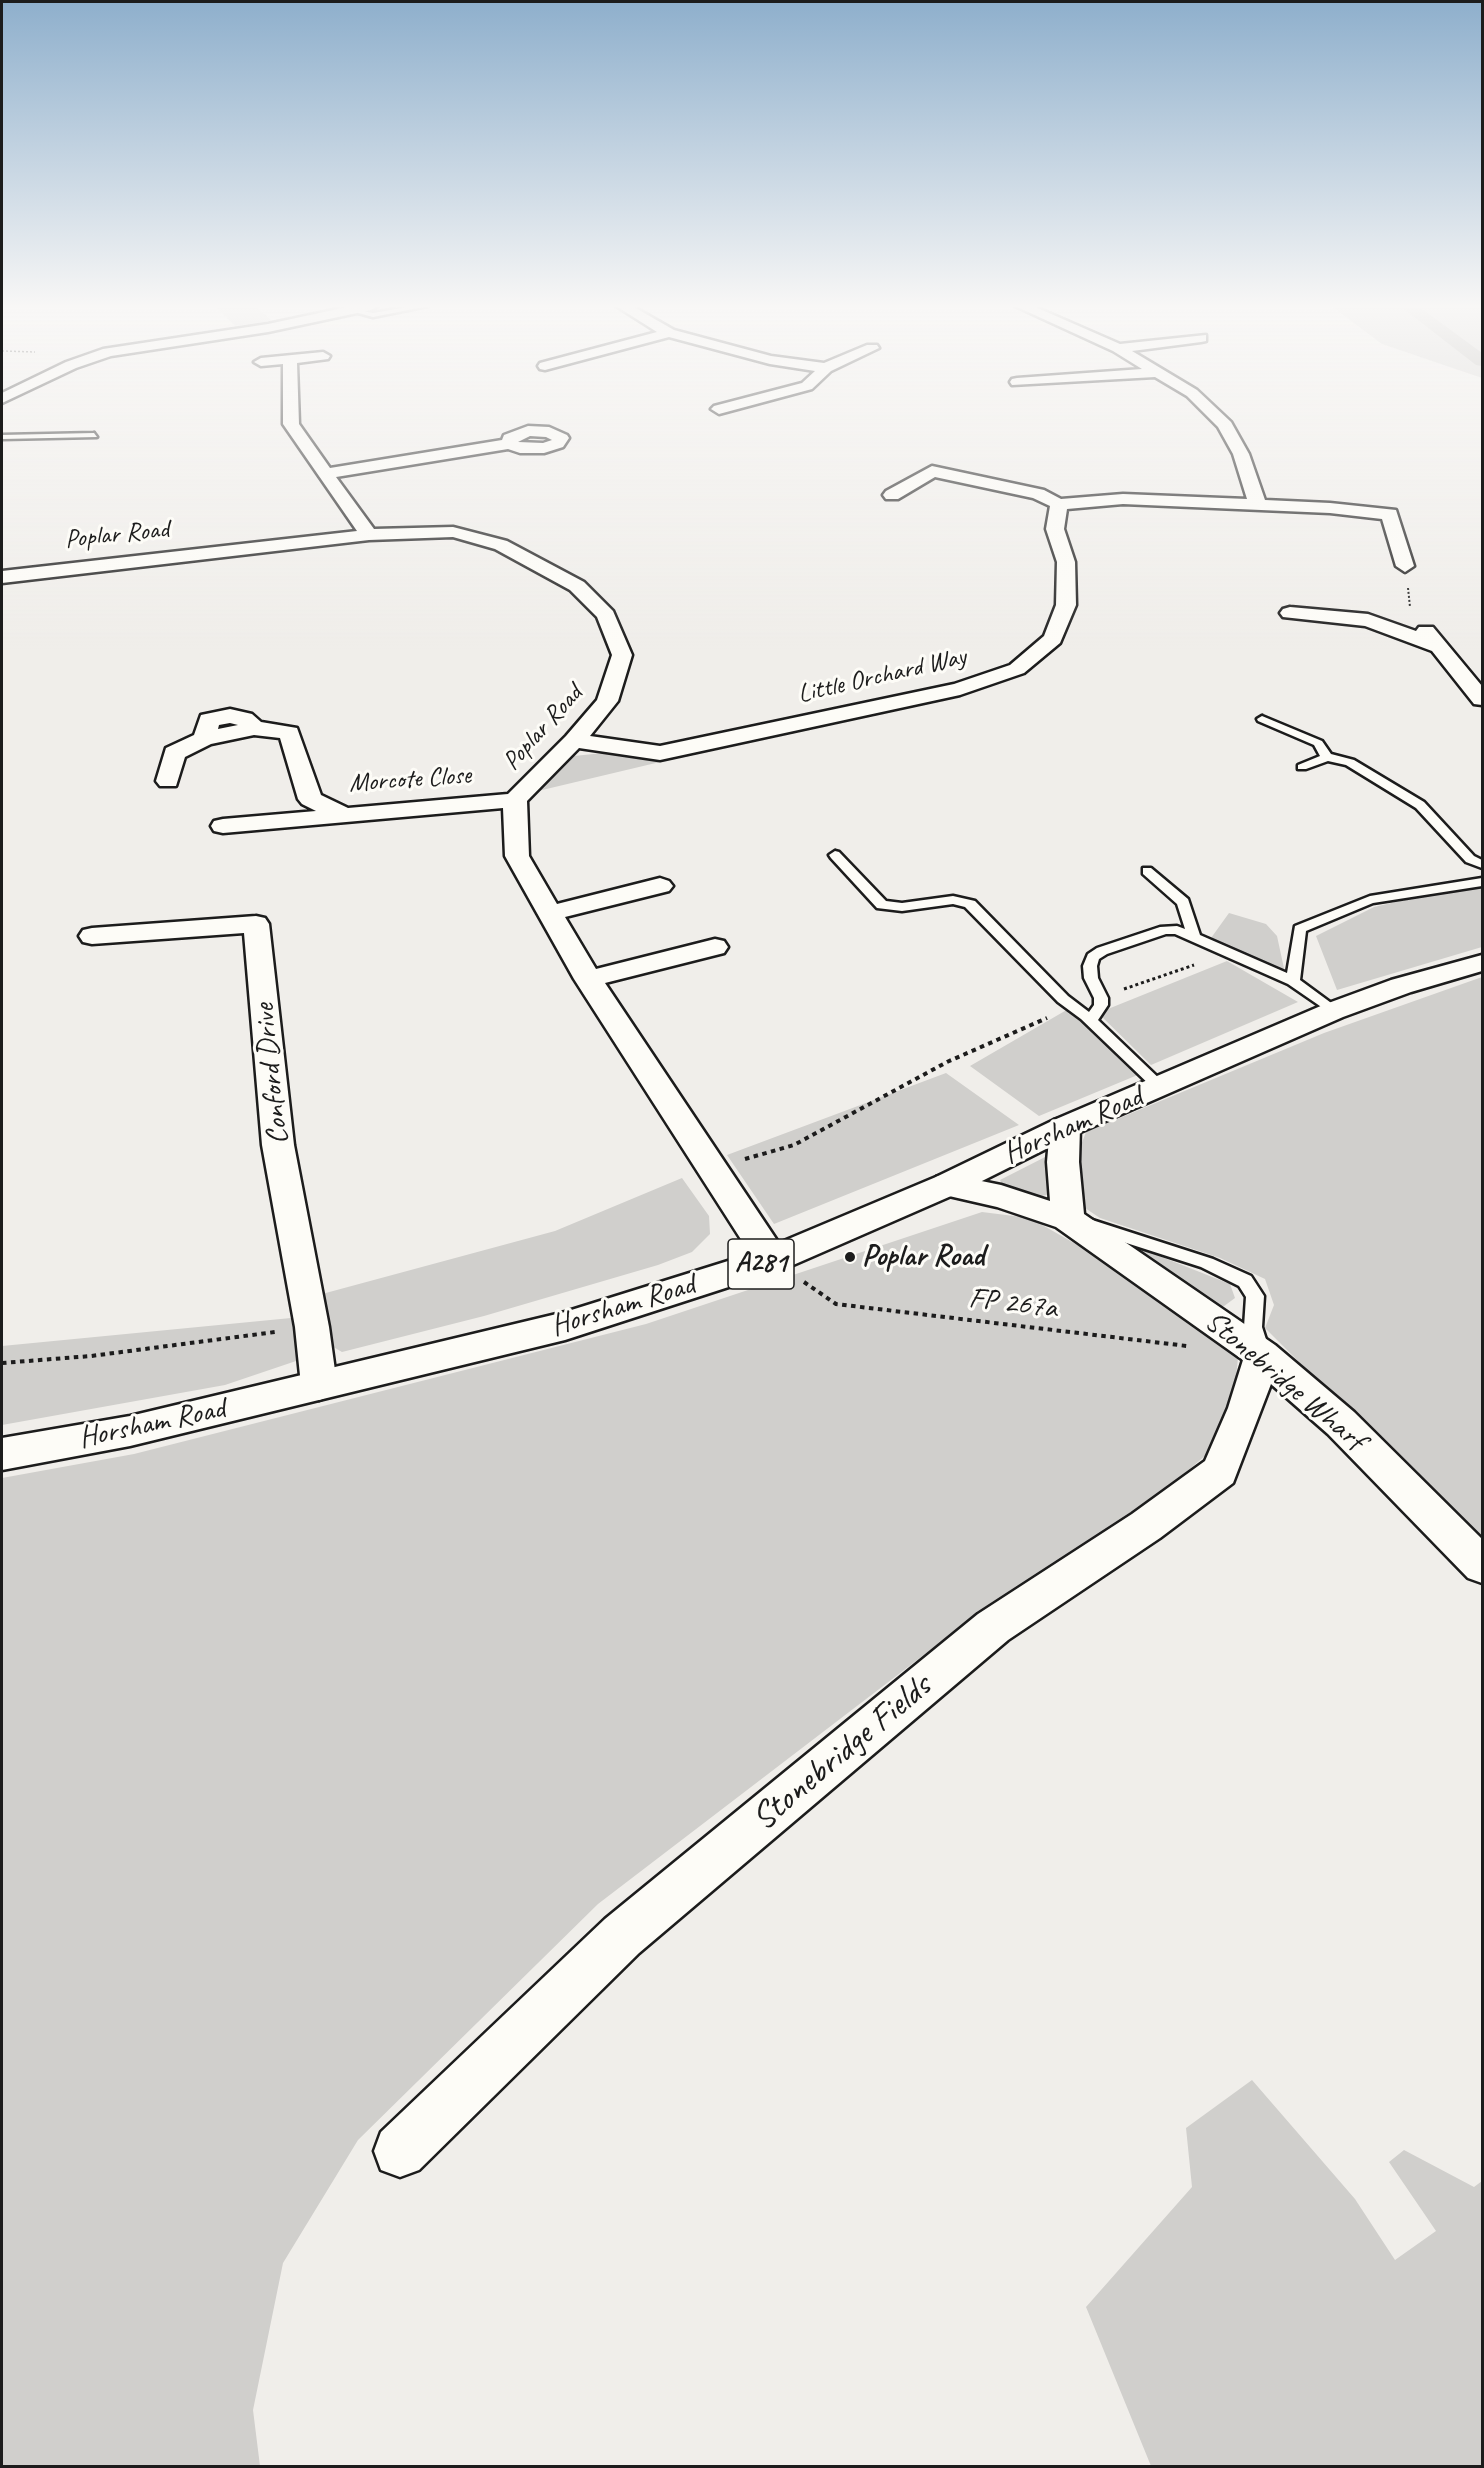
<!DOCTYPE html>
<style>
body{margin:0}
#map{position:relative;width:1484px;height:2468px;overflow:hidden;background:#f0eeea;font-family:Caveat,sans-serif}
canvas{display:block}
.frame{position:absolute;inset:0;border:3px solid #1c1c1c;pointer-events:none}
</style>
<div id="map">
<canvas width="1484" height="2468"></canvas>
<div class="frame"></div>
</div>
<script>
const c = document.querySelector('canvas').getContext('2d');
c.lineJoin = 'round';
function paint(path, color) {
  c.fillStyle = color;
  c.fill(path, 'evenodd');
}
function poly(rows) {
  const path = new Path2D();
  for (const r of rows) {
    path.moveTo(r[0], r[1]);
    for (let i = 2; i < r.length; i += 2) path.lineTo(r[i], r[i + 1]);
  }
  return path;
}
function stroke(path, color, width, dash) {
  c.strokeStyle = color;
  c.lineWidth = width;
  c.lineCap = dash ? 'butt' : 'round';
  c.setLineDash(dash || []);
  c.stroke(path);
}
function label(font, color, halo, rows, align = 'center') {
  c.font = font + ' Caveat,sans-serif';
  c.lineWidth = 6;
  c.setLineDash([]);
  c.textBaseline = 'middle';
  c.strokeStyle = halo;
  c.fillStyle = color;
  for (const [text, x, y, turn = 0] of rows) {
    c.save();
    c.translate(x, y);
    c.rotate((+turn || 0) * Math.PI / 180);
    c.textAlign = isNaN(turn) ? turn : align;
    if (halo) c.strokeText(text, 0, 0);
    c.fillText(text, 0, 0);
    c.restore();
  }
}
paint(poly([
 [215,306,256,306,272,321,235,326],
 [1331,306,1482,306,1482,378,1382,344],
 [603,753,660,762,538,791,563,762,574,756],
 [1482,882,1482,947,1337,990,1316,936,1374,907],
 [1229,913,1266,924,1277,936,1285,973,1211,938],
 [1227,961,1298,1002,1151,1065,1098,1013],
 [1482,977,1482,1545,1265,1328,1274,1305,1265,1279,1220,1258,1100,1218,1082,1206,1080,1148,1086,1132,1324,1033],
 [1070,1008,1140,1074,1039,1116,970,1066],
 [946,1073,1019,1125,774,1224,727,1155],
 [1053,1153,1055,1193,1033,1198,1003,1187,1000,1180],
 [682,1178,709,1216,710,1234,692,1252,658,1265,484,1316,342,1352,330,1345,322,1294,555,1231],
 [982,1212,1030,1218,1088,1251,1238,1358,1234,1397,1206,1455,1147,1506,976,1615,598,1904,358,2140,283,2263,253,2410,260,2466,2,2466,2,1478,134,1454,646,1324],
 [1129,1244,1230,1284,1235,1298,1216,1312,1120,1246],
 [291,1318,299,1360,225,1385,2,1425,2,1346],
 [1252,2080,1355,2199,1395,2260,1436,2231,1389,2162,1404,2150,1474,2187,1482,2181,1482,2466,1151,2466,1086,2307,1192,2187,1186,2128]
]), '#d0cfcc');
paint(poly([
 [1400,306,1418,306,1482,353,1482,366,1476,365,1400,306]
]), '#a8a7a3');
const service = poly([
 [413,306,428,306,373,317,351,311,354,309,373,313,413,306],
 [94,433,97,437,2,439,2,435,94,433],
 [1262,716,1322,741,1331,754,1354,760,1424,802,1474,856,1482,860,1482,868,1466,862,1416,808,1346,765,1328,761,1306,769,1298,769,1298,765,1320,756,1314,745,1258,721,1257,719,1262,716],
 [835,851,839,852,886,901,902,903,953,896,975,901,1068,996,1089,1012,1094,1005,1094,998,1084,978,1083,966,1088,954,1097,948,1160,927,1177,926,1185,929,1177,904,1143,874,1143,868,1151,868,1188,899,1200,935,1287,973,1295,926,1370,896,1482,878,1482,886,1373,903,1306,931,1300,980,1338,1008,1340,1011,1338,1014,1333,1015,1288,984,1175,934,1166,934,1107,954,1099,959,1097,966,1098,978,1108,998,1108,1005,1098,1020,1165,1084,1167,1087,1165,1090,1160,1092,1155,1090,1081,1019,1058,1002,965,907,953,904,902,911,877,908,831,858,829,855,835,851],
 [1089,1219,1213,1259,1251,1276,1264,1296,1262,1327,1270,1352,1267,1357,1255,1357,1252,1352,1244,1327,1246,1297,1239,1286,1201,1267,1083,1229,1081,1225,1083,1221,1089,1219]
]);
const minor = poly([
 [352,306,378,306,371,310,268,332,111,356,76,368,2,403,2,393,66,362,103,349,268,324,352,306],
 [616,306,632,306,674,330,771,356,824,363,867,345,877,345,879,348,831,371,812,389,719,414,711,409,714,406,802,383,815,371,770,364,669,337,545,370,540,369,538,366,540,363,657,332,616,306],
 [1015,306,1033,306,1120,344,1206,335,1206,341,1201,342,1132,351,1197,390,1231,422,1249,454,1265,500,1330,503,1396,510,1414,566,1405,572,1396,566,1382,519,1330,513,1123,504,1067,509,1064,529,1075,562,1076,605,1060,643,1024,673,960,695,660,760,579,748,527,801,529,856,557,904,660,878,669,881,673,886,669,891,565,917,596,969,715,939,724,941,728,947,724,953,605,983,784,1251,789,1260,784,1269,772,1272,760,1269,574,979,505,856,503,808,223,833,214,831,211,826,214,821,223,819,316,811,302,804,298,799,280,738,254,735,211,744,185,757,176,786,160,786,156,781,166,748,194,735,201,715,230,709,252,714,261,722,297,728,321,795,348,808,508,794,566,736,597,700,612,655,597,617,570,590,495,549,453,537,369,540,2,583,2,571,357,531,283,424,283,364,261,366,254,362,261,358,323,352,330,356,328,359,297,363,299,424,330,468,502,440,504,435,528,426,549,427,567,435,569,438,563,447,544,453,520,453,508,449,336,477,374,529,453,527,507,541,584,582,613,611,632,655,618,701,590,736,660,746,954,684,1010,665,1044,636,1056,605,1057,562,1046,529,1050,506,1033,498,935,477,898,499,886,499,883,495,886,491,932,466,1044,490,1061,499,1123,494,1247,499,1233,454,1218,427,1187,396,1155,377,1012,385,1010,382,1012,379,1017,378,1142,369,1113,351,1015,306],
 [530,436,546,437,552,440,543,443,518,442,530,436],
 [230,723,238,725,218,729,219,725,230,723],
 [1290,607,1368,614,1416,631,1419,627,1433,627,1482,686,1482,705,1474,704,1432,651,1365,626,1283,617,1280,613,1283,609,1290,607],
 [256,916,265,918,269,924,294,1145,329,1327,337,1385,332,1395,319,1400,306,1395,301,1385,295,1327,262,1145,244,933,92,944,83,942,79,936,83,930,92,928,256,916],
 [1065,1117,1076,1120,1080,1127,1079,1162,1084,1214,1275,1345,1354,1412,1482,1539,1482,1583,1468,1578,1328,1434,1271,1384,1233,1483,1160,1538,1008,1640,639,1953,419,2170,400,2177,381,2170,374,2151,381,2132,605,1919,978,1614,1132,1514,1205,1461,1228,1408,1243,1360,1056,1227,997,1207,936,1193,931,1185,936,1177,947,1174,1001,1185,1050,1201,1047,1162,1050,1127,1054,1120,1065,1117]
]);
const primary = poly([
 [1482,955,1482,971,1411,992,1343,1017,1076,1134,958,1193,784,1269,565,1340,130,1446,2,1470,2,1438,130,1416,565,1312,760,1251,936,1177,1054,1120,1323,1005,1391,980,1482,955]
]);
stroke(service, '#1c1c1c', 5);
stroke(minor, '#1c1c1c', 5);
stroke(primary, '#1c1c1c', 5);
stroke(poly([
 [2,351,35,352]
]), '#1c1c1c', 1.5, [2, 2]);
stroke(poly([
 [1408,588,1410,607]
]), '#1c1c1c', 2, [2, 2]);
stroke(poly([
 [1124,989,1194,965]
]), '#1c1c1c', 3, [3, 3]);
stroke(poly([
 [745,1159,794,1145,947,1062,1047,1018],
 [804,1282,836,1304,1187,1346],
 [2,1363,91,1356,275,1332]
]), '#1c1c1c', 4, [4.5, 4.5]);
paint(service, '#fdfcf7');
paint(minor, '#fdfcf7');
paint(primary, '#fdfcf7');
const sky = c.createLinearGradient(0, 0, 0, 652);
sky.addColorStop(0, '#8eafcc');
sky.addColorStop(0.47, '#f8f7f6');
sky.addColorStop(1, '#f8f7f600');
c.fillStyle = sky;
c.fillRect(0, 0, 1484, 652);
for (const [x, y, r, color] of [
 [850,1257,6,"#1c1c1c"]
]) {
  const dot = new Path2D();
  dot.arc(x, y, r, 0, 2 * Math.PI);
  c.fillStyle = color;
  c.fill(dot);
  stroke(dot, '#fdfcf7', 2);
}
label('26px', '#1c1c1c', '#fdfcf7', [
 ["Poplar Road",117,535,-6],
 ["Little Orchard Way",882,676,-13],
 ["Poplar Road",543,728,-48],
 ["Morcote Close",410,780,-4]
]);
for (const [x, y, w] of [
 [761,1264,66]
]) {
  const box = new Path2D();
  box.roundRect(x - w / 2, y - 25, w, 50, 4.5);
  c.fillStyle = '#fdfcf7';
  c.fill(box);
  stroke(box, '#1c1c1c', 1.5);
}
label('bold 28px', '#1c1c1c', null, [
 ["A281",761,1264]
]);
label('30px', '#1c1c1c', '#fdfcf7', [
 ["Conford Drive",272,1074,-96],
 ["Horsham Road",1073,1126,-24],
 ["FP 267a",1013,1304,7],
 ["Horsham Road",623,1306,-17],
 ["Stonebridge Wharf",1284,1381,40],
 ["Horsham Road",152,1424,-12]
]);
label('bold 30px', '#1c1c1c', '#fdfcf7', [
 ["Poplar Road",862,1257]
], 'left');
label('36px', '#1c1c1c', '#fdfcf7', [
 ["Stonebridge Fields",842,1753,-40]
]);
</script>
